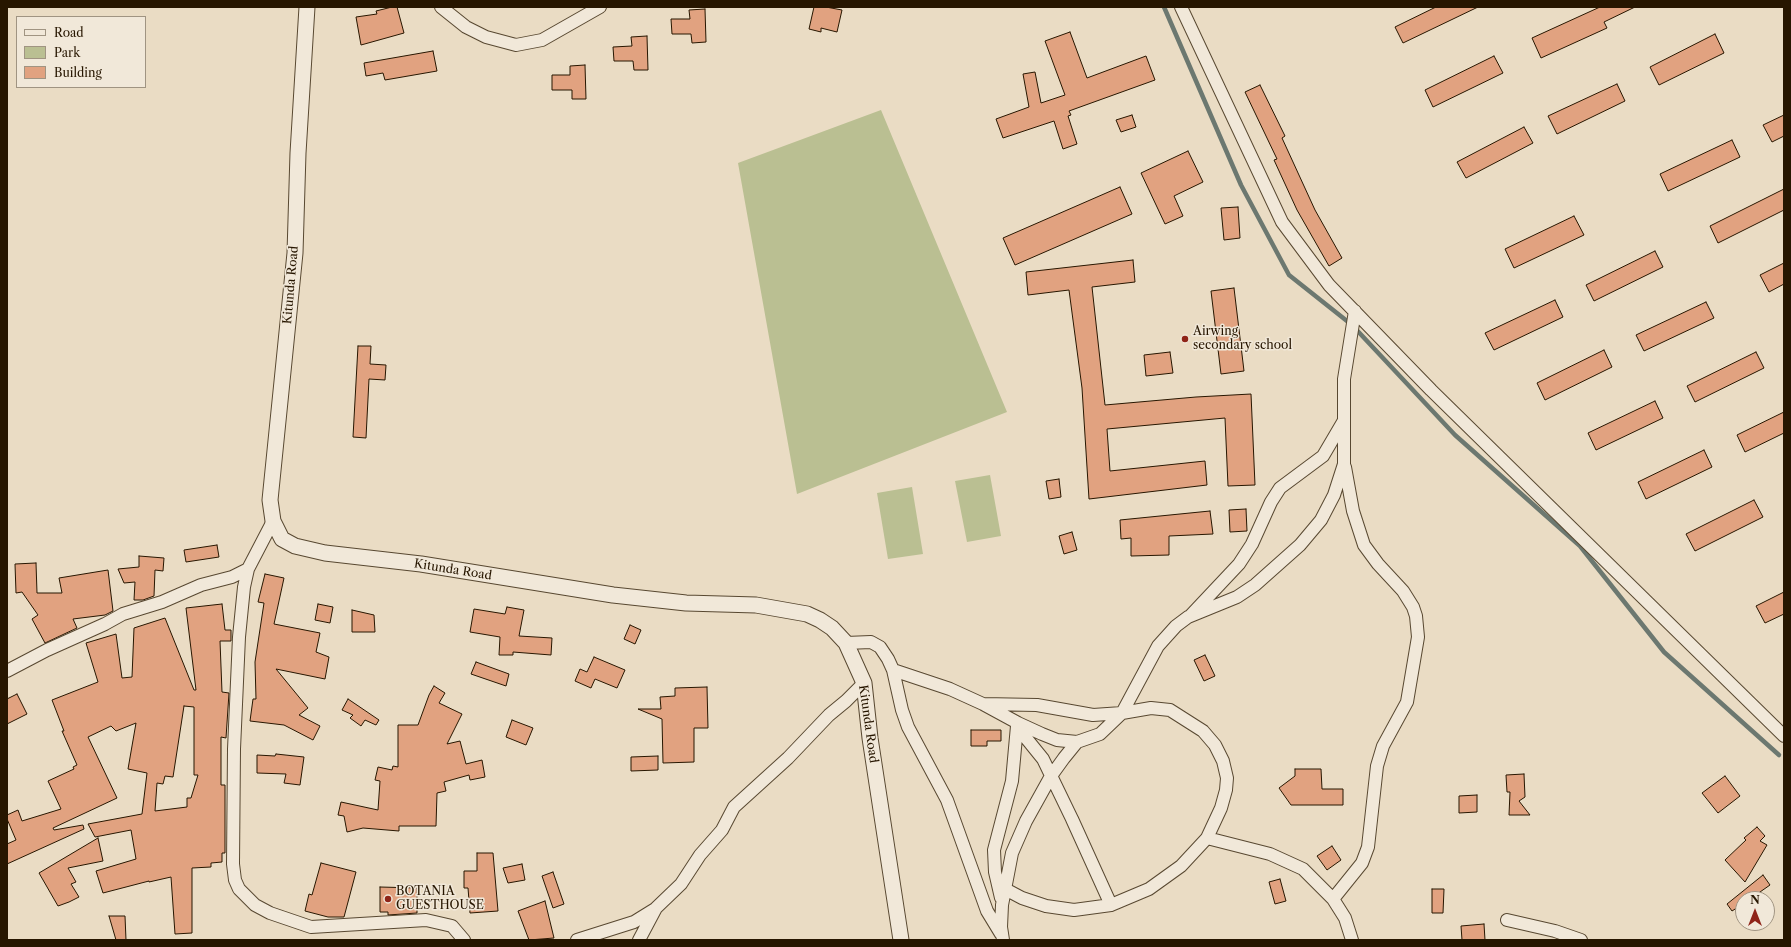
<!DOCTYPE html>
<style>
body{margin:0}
#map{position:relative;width:1791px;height:947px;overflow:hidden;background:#eadcc4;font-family:"Libre Caslon Text",serif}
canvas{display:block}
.frame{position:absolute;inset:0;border:8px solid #271600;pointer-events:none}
.legend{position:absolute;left:16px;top:16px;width:130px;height:72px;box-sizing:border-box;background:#f1e8d9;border:1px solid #a09482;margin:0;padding:5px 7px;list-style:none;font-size:12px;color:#271600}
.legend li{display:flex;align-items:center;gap:8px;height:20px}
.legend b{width:20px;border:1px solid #a09482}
.north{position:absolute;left:1735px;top:891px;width:40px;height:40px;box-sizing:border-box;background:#f1e8d9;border:1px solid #a09482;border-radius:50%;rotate:0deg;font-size:11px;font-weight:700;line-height:16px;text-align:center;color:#271600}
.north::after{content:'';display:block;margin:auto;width:14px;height:18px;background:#8f2418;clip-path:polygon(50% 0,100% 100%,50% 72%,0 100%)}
</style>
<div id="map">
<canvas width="1791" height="947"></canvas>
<div class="frame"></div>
<ul class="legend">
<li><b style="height:5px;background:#f1e8d9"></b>Road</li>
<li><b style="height:11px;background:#babf92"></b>Park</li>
<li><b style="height:11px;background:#e1a280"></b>Building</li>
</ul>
<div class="north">N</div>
</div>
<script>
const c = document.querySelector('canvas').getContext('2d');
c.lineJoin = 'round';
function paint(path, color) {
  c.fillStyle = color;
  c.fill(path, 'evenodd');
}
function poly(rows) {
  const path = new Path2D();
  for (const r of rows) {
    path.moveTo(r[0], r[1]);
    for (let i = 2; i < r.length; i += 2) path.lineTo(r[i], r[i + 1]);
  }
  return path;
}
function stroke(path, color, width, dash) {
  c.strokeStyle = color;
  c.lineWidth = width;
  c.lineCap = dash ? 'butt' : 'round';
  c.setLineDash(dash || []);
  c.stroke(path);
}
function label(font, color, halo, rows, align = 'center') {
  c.font = font + ' "Libre Caslon Text",serif';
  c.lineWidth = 3;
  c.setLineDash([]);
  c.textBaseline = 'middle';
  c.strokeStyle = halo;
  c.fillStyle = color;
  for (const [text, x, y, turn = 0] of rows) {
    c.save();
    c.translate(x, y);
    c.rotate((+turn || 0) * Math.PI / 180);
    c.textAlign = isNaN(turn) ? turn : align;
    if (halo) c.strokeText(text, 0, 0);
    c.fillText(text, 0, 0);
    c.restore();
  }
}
paint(poly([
 [881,110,1007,412,797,494,738,163],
 [990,475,1001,536,967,542,955,481],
 [912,487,923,554,888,559,877,493]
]), '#babf92');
stroke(poly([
 [1164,7,1241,185,1289,275,1352,325,1455,435,1580,546,1664,652,1779,755]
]), '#6c7870', 4.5);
const building = poly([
 [392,7,397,7,404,33,361,45,356,17,377,14,376,11,392,7],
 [814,7,826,7,842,10,837,32,821,28,821,32,809,29,814,7],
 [1436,7,1478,7,1403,43,1395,27,1436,7],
 [1600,7,1635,7,1604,22,1607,28,1541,58,1532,38,1600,7],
 [705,9,706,42,692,43,691,34,672,34,671,19,690,19,689,10,705,9],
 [1070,32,1087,78,1146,56,1155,80,1069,111,1071,115,1068,116,1077,144,1063,149,1054,121,1003,138,996,119,1029,107,1023,74,1035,72,1041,103,1065,95,1045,41,1070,32],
 [1715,34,1724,53,1659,85,1650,67,1715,34],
 [647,36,648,70,634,70,633,61,614,61,613,47,632,46,631,37,647,36],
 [433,51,437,71,385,80,383,73,366,76,364,63,433,51],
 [1494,56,1503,73,1433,107,1425,90,1494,56],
 [585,65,586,99,572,99,572,90,552,90,552,75,570,75,570,66,585,65],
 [1617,84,1625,101,1557,134,1548,116,1617,84],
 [1260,85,1285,136,1282,138,1315,210,1342,258,1329,266,1297,210,1274,160,1277,159,1245,92,1260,85],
 [1132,115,1136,127,1121,132,1116,120,1132,115],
 [1784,115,1784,136,1772,142,1763,125,1784,115],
 [1524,127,1533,143,1466,178,1457,162,1524,127],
 [1732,140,1740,157,1668,191,1660,174,1732,140],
 [1188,151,1203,182,1174,196,1183,216,1165,224,1141,173,1188,151],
 [1120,187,1132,214,1015,265,1003,238,1120,187],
 [1784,189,1784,210,1718,243,1710,226,1784,189],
 [1238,207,1240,238,1224,240,1221,208,1238,207],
 [1574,216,1584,235,1514,268,1505,249,1574,216],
 [1655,251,1663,267,1594,301,1586,285,1655,251],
 [1133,260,1135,282,1092,287,1105,405,1196,397,1251,394,1255,485,1228,486,1225,418,1107,429,1110,471,1205,461,1207,485,1089,499,1082,388,1069,290,1028,295,1026,272,1133,260],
 [1784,263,1784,284,1769,292,1760,275,1784,263],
 [1234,288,1244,371,1221,374,1211,291,1234,288],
 [1555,300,1563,317,1494,350,1485,333,1555,300],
 [1706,302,1714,318,1644,351,1636,335,1706,302],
 [358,346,371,346,370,364,386,365,385,380,369,379,366,438,353,437,358,346],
 [1604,350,1612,367,1545,400,1537,383,1604,350],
 [1170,352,1173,373,1146,376,1144,355,1170,352],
 [1756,352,1764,368,1695,402,1687,386,1756,352],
 [1655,401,1663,418,1596,450,1588,433,1655,401],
 [1784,412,1784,433,1745,452,1737,435,1784,412],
 [1704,450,1712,467,1646,499,1638,482,1704,450],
 [1059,479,1061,497,1049,499,1046,481,1059,479],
 [1754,500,1763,517,1695,551,1686,534,1754,500],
 [1246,509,1247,531,1230,532,1229,510,1246,509],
 [1210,511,1213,534,1169,536,1169,555,1131,556,1131,538,1121,539,1120,520,1210,511],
 [1072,532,1077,550,1064,554,1059,536,1072,532],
 [217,545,219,557,186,562,184,550,217,545],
 [139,556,164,558,163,571,155,570,154,596,143,600,134,600,135,582,124,583,118,569,139,567,139,556],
 [36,563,37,593,62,593,59,578,108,570,113,611,105,615,73,619,77,628,45,643,32,619,38,615,22,592,16,593,15,564,36,563],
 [265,574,284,578,274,624,320,633,316,652,329,657,325,679,276,669,308,708,299,715,320,726,313,740,284,725,250,721,253,699,256,699,255,662,264,603,258,602,265,574],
 [1784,592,1784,614,1765,623,1756,606,1784,592],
 [222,604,225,630,231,630,231,641,220,641,222,692,229,693,226,738,221,737,221,785,225,785,225,853,222,853,222,862,211,863,211,867,192,868,192,933,175,934,171,877,149,882,149,881,103,893,96,871,136,859,131,830,95,837,88,824,142,814,147,773,128,769,136,723,116,731,111,726,88,737,117,798,53,828,54,830,83,825,84,829,7,864,7,844,16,840,7,819,7,815,18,810,22,821,61,809,48,781,74,769,73,767,77,765,62,731,64,731,52,700,98,682,86,643,116,634,122,678,132,677,134,628,165,618,194,690,196,690,186,608,222,604],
 [184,706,194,707,194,775,198,775,191,798,187,798,187,807,155,811,157,783,163,784,165,776,173,777,184,706],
 [318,604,333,607,330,623,315,620,318,604],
 [507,607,524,610,519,636,552,638,551,655,513,652,513,655,499,655,500,637,470,632,474,609,505,614,507,607],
 [352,610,374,615,375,632,352,632,352,610],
 [630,625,641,630,635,644,624,639,630,625],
 [1205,655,1215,676,1204,681,1194,660,1205,655],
 [594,657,625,670,617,688,595,679,591,688,575,681,580,669,587,672,594,657],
 [476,662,509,674,506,686,471,674,476,662],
 [434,686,445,693,439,703,462,714,447,744,460,741,466,764,482,760,485,777,470,780,469,775,444,782,446,791,437,793,436,826,399,826,399,831,363,828,347,832,344,816,338,815,341,802,378,810,380,781,375,780,378,767,392,770,393,766,398,767,398,725,418,725,429,695,434,686],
 [707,687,708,728,694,728,694,762,663,763,662,719,638,709,661,709,660,697,675,696,675,688,707,687],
 [17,694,27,714,7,724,7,699,17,694],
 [348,699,379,720,376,725,365,720,361,726,350,718,353,715,342,710,348,699],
 [512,720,533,728,526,745,506,737,512,720],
 [971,730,1001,730,1001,741,987,741,987,746,971,746,971,730],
 [276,754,304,757,300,785,284,783,286,774,257,773,257,755,275,756,276,754],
 [658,756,658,770,631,771,631,757,658,756],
 [1295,769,1321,769,1322,789,1343,789,1343,805,1291,805,1279,788,1295,776,1295,769],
 [1524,774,1525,797,1519,801,1530,815,1509,815,1510,792,1507,792,1506,775,1524,774],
 [1725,776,1740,796,1718,813,1702,793,1725,776],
 [1477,795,1477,812,1459,813,1459,796,1477,795],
 [1757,827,1765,836,1760,841,1767,845,1745,882,1725,860,1746,840,1744,838,1757,827],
 [98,838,103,861,68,868,76,882,71,884,79,897,69,902,58,906,39,873,98,838],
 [1332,846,1341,860,1327,870,1317,856,1332,846],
 [477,853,493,853,498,911,470,913,468,888,464,888,464,871,477,871,477,853],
 [321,863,356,872,344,917,328,917,305,911,309,894,312,895,321,863],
 [522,864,525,880,508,883,503,868,522,864],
 [553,872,564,904,553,908,542,876,553,872],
 [1763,875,1770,885,1750,899,1743,899,1743,904,1732,911,1727,904,1763,875],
 [1280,879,1286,901,1275,904,1269,882,1280,879],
 [380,887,417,888,417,913,388,915,388,912,380,912,380,887],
 [1432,889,1444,889,1443,913,1432,913,1432,889],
 [545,901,554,938,529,940,518,911,545,901],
 [109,916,125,916,126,940,116,940,109,916],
 [1484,924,1485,940,1462,940,1461,926,1484,924]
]);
paint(building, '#e1a280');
stroke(building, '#271600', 1);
const minor = poly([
 [441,7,466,27,486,37,516,45,542,40,600,7],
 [1181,7,1282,222,1329,285,1431,390,1784,736],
 [273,521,248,569,244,587,239,637,234,749,233,864,235,880,239,889,255,905,270,913,311,927,426,920,452,926,464,940],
 [1191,615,1239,564,1252,544,1271,502,1280,488,1323,456,1343,422],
 [846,643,871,642,880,647,888,659,893,670,902,710,908,727,947,800,987,911,1001,934],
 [893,670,950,689,983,704,1018,723,1042,734,1057,740,1077,742],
 [7,671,47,650,105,624,123,614,162,602,201,585,232,577,248,569],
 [983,704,1037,705,1093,715,1122,713,1151,708,1170,710,1203,731,1215,745,1223,761,1227,778,1226,790,1221,808,1207,838,1181,866,1149,889,1111,905,1074,910,1046,906,1022,898,1005,889],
 [1017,730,1026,738,1043,759,1072,819,1111,905],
 [1207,838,1270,854,1303,869,1333,899,1345,918,1352,940],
 [1001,898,995,872,994,850,1012,781,1017,726],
 [1333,899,1362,863,1368,847,1377,766,1383,746,1407,702,1418,637,1416,616,1413,607,1403,591,1378,564,1364,545,1353,511,1345,467],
 [1507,920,1555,931,1581,940],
 [577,940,634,922,655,909],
 [639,940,656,908,681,884,700,855,722,830,734,807,788,758,829,715,846,701,864,683],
 [1003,940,1001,927,1002,905,1012,853,1026,821,1051,776,1064,758,1077,742,1100,734,1122,713,1158,646,1176,626,1188,617,1237,597,1255,585,1300,545,1321,520,1334,495,1344,464,1344,379,1355,311]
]);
const tertiary = poly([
 [307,7,298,153,295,253,270,500,273,521,282,539,295,546,325,553,421,564,613,595,686,603,756,605,807,614,820,620,832,628,846,643,864,683,870,738,901,940]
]);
stroke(minor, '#584831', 14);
stroke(tertiary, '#584831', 17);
stroke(minor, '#f1e8d9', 12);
stroke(tertiary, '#f1e8d9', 15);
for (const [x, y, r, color] of [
 [1185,339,4,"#8f2418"],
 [388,899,4,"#8f2418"]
]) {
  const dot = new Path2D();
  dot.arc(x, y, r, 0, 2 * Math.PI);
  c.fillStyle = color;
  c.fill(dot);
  stroke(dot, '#f1e8d9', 1.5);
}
label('12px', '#271600', '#f1e8d9', [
 ["Kitunda Road",291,285,-85],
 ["Kitunda Road",453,570,9],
 ["Kitunda Road",868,724,82]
]);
label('12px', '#271600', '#f1e8d9', [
 ["Airwing",1193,332],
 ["secondary school",1193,346],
 ["BOTANIA",396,892],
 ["GUESTHOUSE",396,906]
], 'left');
</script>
